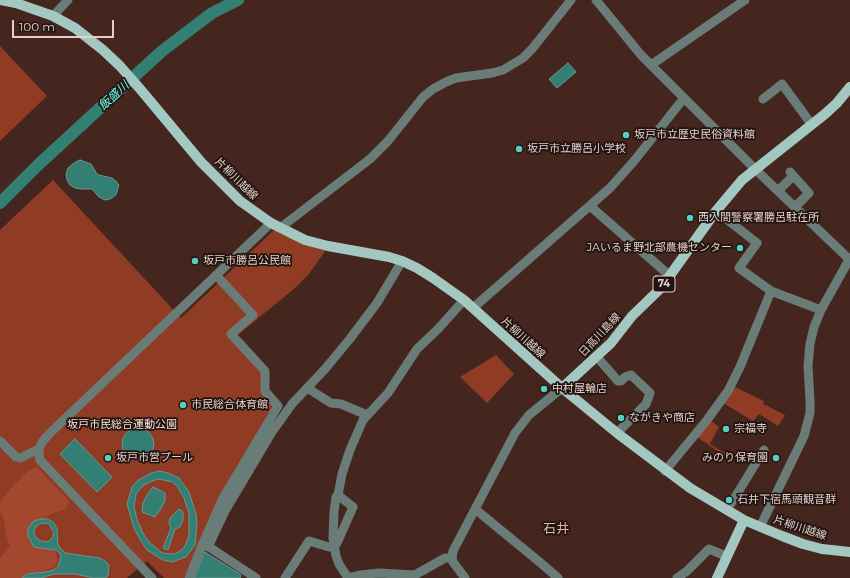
<!DOCTYPE html>
<meta charset="utf-8">
<style>
body{margin:0}
#map{position:relative;width:850px;height:578px;overflow:hidden;background:#44261e;font-family:Montserrat,sans-serif}
canvas{display:block}
.scale{position:absolute;left:12px;top:20px;width:102px;height:18px;box-sizing:border-box;border:2px solid #e3cfc9;border-top:0;padding-left:5px;font-size:12px;line-height:14px;white-space:nowrap;color:#e3cfc9;-webkit-text-stroke:3px #211410;paint-order:stroke}
</style>
<div id="map">
<canvas width="850" height="578"></canvas>
<div class="scale">100 m</div>
</div>
<script>
const c = document.querySelector('canvas').getContext('2d');
c.lineJoin = 'round';
function paint(path, color) {
  c.fillStyle = color;
  c.fill(path, 'evenodd');
}
function poly(rows) {
  const path = new Path2D();
  for (const r of rows) {
    if (r.length === 3) {
      path.moveTo(r[0] + r[2], r[1]);
      path.arc(r[0], r[1], r[2], 0, 2 * Math.PI);
      continue;
    }
    path.moveTo(r[0], r[1]);
    for (let i = 2; i < r.length; i += 2) path.lineTo(r[i], r[i + 1]);
  }
  return path;
}
function stroke(path, color, width, dash) {
  c.strokeStyle = color;
  c.lineWidth = width;
  c.lineCap = dash ? 'butt' : 'round';
  c.setLineDash(dash || []);
  c.stroke(path);
}
function label(font, color, halo, rows, align = 'center') {
  c.font = font + ' Montserrat,"Noto Sans JP",sans-serif';
  c.lineWidth = 3.5;
  c.setLineDash([]);
  c.textBaseline = 'middle';
  c.strokeStyle = halo;
  c.fillStyle = color;
  for (const [text, x, y, turn = 0] of rows) {
    c.save();
    c.translate(x, y);
    c.rotate((+turn || 0) * Math.PI / 180);
    c.textAlign = isNaN(turn) ? turn : align;
    if (halo) c.strokeText(text, 0, 0);
    c.fillText(text, 0, 0);
    c.restore();
  }
}
paint(poly([
 [0,46,47,96,0,141],
 [53,180,181,318,274,230,326,250,308,275,295,288,233,339,263,371,263,391,276,406,220,501,184,578,164,578,147,561,127,578,0,578,0,230],
 [496,355,514,374,487,403,460,377],
 [735,387,762,400,764,402,763,404,785,415,778,426,759,414,753,421,723,403],
 [710,420,719,427,710,444,727,454,725,456,697,437]
]), '#903c25');
paint(poly([
 [37,467,69,501,65,509,49,515,32,527,35,544,52,547,56,554,57,563,55,567,28,575,26,578,0,578,0,558,10,546,6,535,4,520,0,511,1,501,13,486,28,471]
]), '#a3482f');
const water = poly([
 [568,63,576,72,557,88,549,79,568,63],
 [80,160,91,164,97,174,99,175,112,178,116,181,119,185,116,195,110,199,105,200,99,197,92,189,81,189,75,188,70,185,67,180,66,174,68,168,74,163,80,160],
 [138,444,16],
 [75,439,112,477,97,492,60,454,75,439],
 [159,471,168,473,179,478,189,492,196,514,197,525,195,545,186,557,172,562,163,560,147,550,141,541,134,528,127,504,132,487,137,481,151,473,159,471],
 [159,479,172,482,177,486,184,498,189,513,189,536,184,548,175,554,162,553,149,542,144,535,137,520,134,506,136,494,144,485,152,481,159,479],
 [153,487,165,493,165,501,160,510,155,517,142,512,143,503,147,495,153,487],
 [178,510,181,510,183,512,183,520,180,527,175,529,168,550,163,548,171,528,169,523,170,518,178,510],
 [41,519,48,519,54,523,57,529,58,545,61,549,65,553,99,558,105,561,109,565,108,576,104,578,94,578,75,574,54,574,41,578,22,578,27,574,45,572,54,570,58,567,61,556,59,552,56,550,34,547,28,536,28,529,31,524,34,521,41,519],
 [44,523,49,524,54,533,52,538,48,542,41,541,36,538,34,533,35,528,39,524,44,523],
 [205,552,240,574,241,576,240,578,194,578,205,552]
]);
paint(water, '#347f74');
stroke(water, '#68978e', 1);
stroke(poly([
 [0,203,38,165,162,51,212,13,238,0]
]), '#347f74', 12);
stroke(poly([
 [596,0,641,55,755,169,850,260],
 [53,16,68,0],
 [651,65,745,0],
 [763,99,782,84,812,125],
 [790,172,809,193,795,207],
 [778,191,793,176],
 [590,206,669,275],
 [716,211,757,243,739,268,771,291],
 [280,228,370,159,388,141,423,97,433,89,446,82,456,78,492,73,503,70,523,58,532,49,571,0],
 [473,308,610,188,634,161,684,98],
 [597,357,618,381,621,381,625,377,631,375,650,393,646,404,617,433],
 [307,388,331,403,341,404,367,415],
 [0,441,16,457,20,458,39,449],
 [665,471,707,420,728,391,740,367,771,291,821,310],
 [338,495,336,497,334,512,333,538,336,556,339,564,348,578],
 [475,509,542,564,558,578],
 [727,510,764,450],
 [760,527,804,436,810,413,810,401,808,366,810,344,814,327,821,310,850,258],
 [203,543,223,498,278,406,265,391,265,371,231,334,253,315,216,275],
 [208,547,225,511,272,432,292,404,325,369,349,340,377,303,402,261],
 [152,578,40,460,39,455,39,449,42,442,50,433,271,223],
 [189,578,203,543,256,578],
 [285,578,309,541,329,547,334,547,337,543,353,507,338,495,342,474,350,450,363,420,388,393,417,349,438,329,464,300],
 [348,578,361,575,379,573,415,575,445,558,452,558],
 [465,578,453,562,452,558,453,551,515,433,529,415,562,388],
 [677,578,687,571,709,549,726,556]
]), '#6a7c78', 9);
stroke(poly([
 [0,0,16,3,53,16,75,28,103,50,120,66,141,90,201,162,240,201,271,223,305,240,328,246,389,257,402,261,417,268,433,278,464,300,562,388,617,433,690,488,744,520,782,536,803,544,822,549,850,552],
 [562,388,611,343,632,316,661,288,716,211,742,180,825,114,837,103,850,87],
 [717,578,744,520]
]), '#a3c8c1', 10);
for (const [x, y, r, color] of [
 [626,135,4,"#5acebe"],
 [519,149,4,"#5acebe"],
 [690,218,4,"#5acebe"],
 [740,248,4,"#5acebe"],
 [195,261,4,"#5acebe"],
 [544,389,4,"#5acebe"],
 [183,405,4,"#5acebe"],
 [621,418,4,"#5acebe"],
 [726,429,4,"#5acebe"],
 [108,458,4,"#5acebe"],
 [776,458,4,"#5acebe"],
 [729,500,4,"#5acebe"]
]) {
  const dot = new Path2D();
  dot.arc(x, y, r, 0, 2 * Math.PI);
  c.fillStyle = color;
  c.fill(dot);
  stroke(dot, '#211410', 1.5);
}
for (const [x, y, w] of [
 [664,284,22]
]) {
  const box = new Path2D();
  box.roundRect(x - w / 2, y - 8, w, 16, 3);
  c.fillStyle = '#211410';
  c.fill(box);
  stroke(box, '#e3cfc9', 1);
}
label('bold 10px', '#e3cfc9', null, [
 ["74",664,284]
]);
label('11px', '#e3cfc9', '#211410', [
 ["坂戸市立歴史民俗資料館",634,135],
 ["坂戸市立勝呂小学校",527,149],
 ["西入間警察署勝呂駐在所",698,218],
 ["JAいるま野北部農機センター",732,248,"right"],
 ["坂戸市勝呂公民館",203,261],
 ["中村屋輪店",552,389],
 ["市民総合体育館",191,405],
 ["ながきや商店",629,418],
 ["宗福寺",734,429],
 ["坂戸市営プール",116,458],
 ["みのり保育園",768,458,"right"],
 ["石井下宿馬頭観音群",737,500]
], 'left');
label('11px', '#e3cfc9', '#211410', [
 ["片柳川越線",236,179,44],
 ["日高川島線",600,335,-47],
 ["片柳川越線",523,338,42],
 ["片柳川越線",800,528,18]
]);
label('11px', '#f7dcd5', '#211410', [
 ["坂戸市民総合運動公園",122,425]
]);
label('italic 12px', '#6ffce8', '#211410', [
 ["飯盛川",114,96,-43]
]);
label('13px', '#deb7ad', '#211410', [
 ["石井",556,529]
]);
</script>
